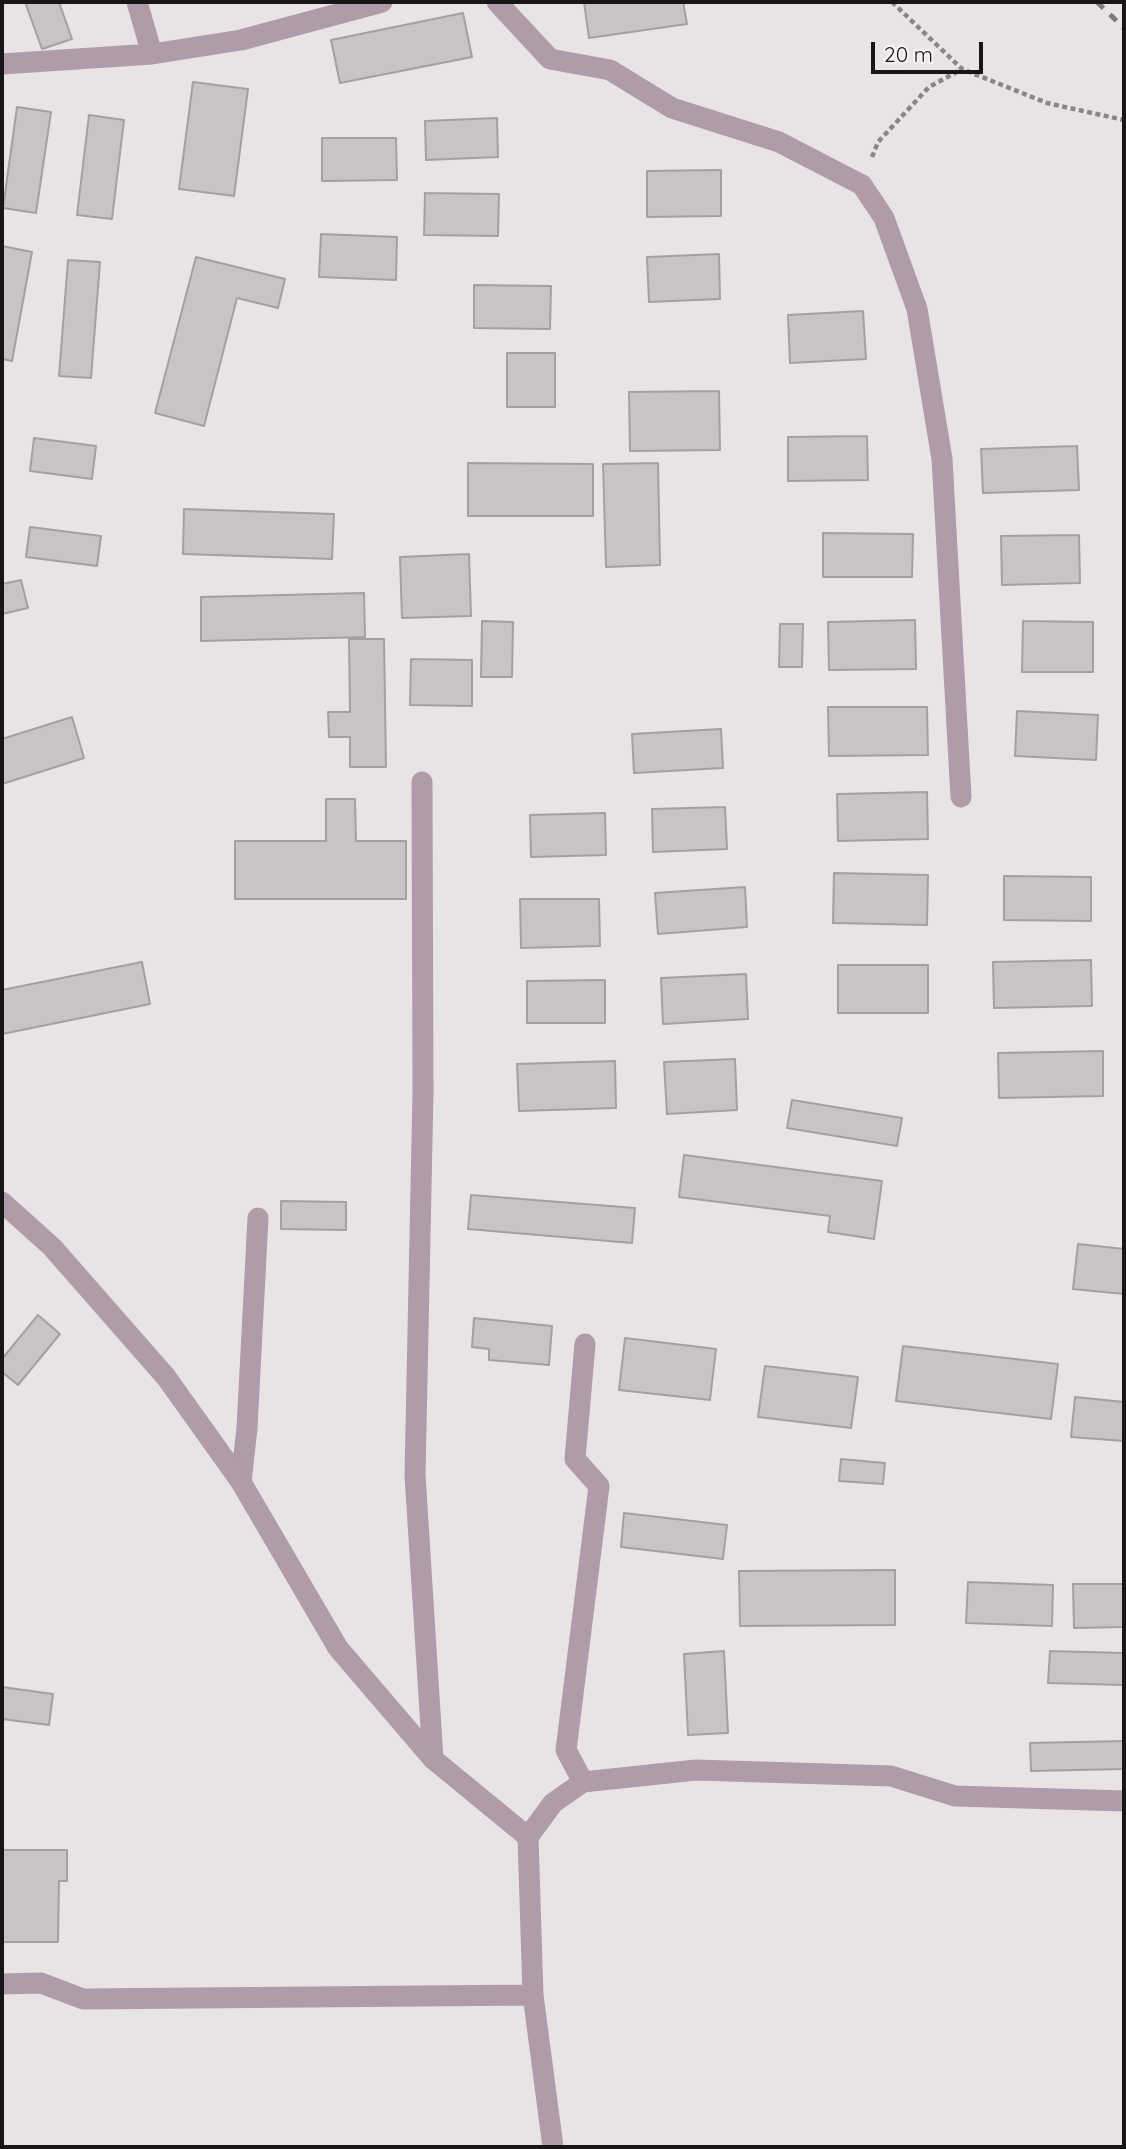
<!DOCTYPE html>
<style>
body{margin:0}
#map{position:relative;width:1126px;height:2149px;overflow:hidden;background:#e8e4e6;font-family:Quicksand,sans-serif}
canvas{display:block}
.frame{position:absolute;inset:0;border:4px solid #171516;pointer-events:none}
.scale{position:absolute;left:871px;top:42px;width:112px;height:32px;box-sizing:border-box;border:4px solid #171516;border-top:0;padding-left:9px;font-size:21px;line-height:24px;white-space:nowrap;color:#171516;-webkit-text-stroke:5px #f5f1f3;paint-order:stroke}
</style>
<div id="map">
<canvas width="1126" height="2149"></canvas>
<div class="frame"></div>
<div class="scale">20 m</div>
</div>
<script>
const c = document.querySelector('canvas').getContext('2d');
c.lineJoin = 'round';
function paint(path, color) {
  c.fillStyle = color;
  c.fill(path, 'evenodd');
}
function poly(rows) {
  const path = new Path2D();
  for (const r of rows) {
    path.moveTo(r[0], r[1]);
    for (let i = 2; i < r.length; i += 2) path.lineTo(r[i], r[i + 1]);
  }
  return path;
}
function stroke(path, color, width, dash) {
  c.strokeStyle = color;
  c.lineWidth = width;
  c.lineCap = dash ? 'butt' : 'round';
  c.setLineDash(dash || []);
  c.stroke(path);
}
const building = poly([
 [25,2,59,2,72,39,42,49,25,2],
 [584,2,683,2,687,24,589,38,584,2],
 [463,13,472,57,340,83,331,40,463,13],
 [193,82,248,89,234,196,179,189,193,82],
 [17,107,51,112,36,213,3,208,17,107],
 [89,115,124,120,112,219,77,215,89,115],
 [497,118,498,157,426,160,425,121,497,118],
 [322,138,396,138,397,180,322,181,322,138],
 [721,170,721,216,647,217,647,171,721,170],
 [425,193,499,194,498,236,424,235,425,193],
 [321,234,397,237,396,280,319,277,321,234],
 [2,246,32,252,12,361,2,359,2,246],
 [719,254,720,299,649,302,647,257,719,254],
 [196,257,285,279,278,308,237,298,204,426,155,413,196,257],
 [68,260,100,262,91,378,59,376,68,260],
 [474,285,551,286,550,329,474,328,474,285],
 [863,311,866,359,790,363,788,315,863,311],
 [507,353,555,353,555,407,507,407,507,353],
 [719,391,720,450,630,451,629,392,719,391],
 [867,436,868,480,788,481,788,437,867,436],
 [34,438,96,446,92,479,30,471,34,438],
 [1077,446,1079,490,983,493,981,449,1077,446],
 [468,463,593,464,593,516,468,516,468,463],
 [658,463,660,565,606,567,603,464,658,463],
 [184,509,334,514,332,559,183,554,184,509],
 [30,527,101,536,97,566,26,557,30,527],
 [823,533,913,534,912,577,823,577,823,533],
 [1079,535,1080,583,1002,585,1001,536,1079,535],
 [469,554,471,616,402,618,400,557,469,554],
 [21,580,28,608,2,614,2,584,21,580],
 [364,593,365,637,201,641,201,597,364,593],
 [915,620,916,669,829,670,828,622,915,620],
 [482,621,513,622,512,677,481,677,482,621],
 [1023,621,1093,622,1093,672,1022,672,1023,621],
 [780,624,803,624,802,667,779,667,780,624],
 [349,639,384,639,386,767,350,767,350,737,329,737,328,712,350,712,349,639],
 [411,659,472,660,472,706,410,705,411,659],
 [828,707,927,707,928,755,829,756,828,707],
 [1017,711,1098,715,1096,760,1015,756,1017,711],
 [72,717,84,758,2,784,2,739,72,717],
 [721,729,723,768,634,773,632,734,721,729],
 [927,792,928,839,838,841,837,794,927,792],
 [326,799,355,799,356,841,406,841,406,899,235,899,235,841,326,841,326,799],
 [725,807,727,849,653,852,652,809,725,807],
 [605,813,606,855,531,857,530,815,605,813],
 [834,873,928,875,927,925,833,923,834,873],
 [1004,876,1091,877,1091,921,1004,920,1004,876],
 [745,887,747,927,658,934,655,893,745,887],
 [520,899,599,899,600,946,521,948,520,899],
 [1091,960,1092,1006,994,1008,993,962,1091,960],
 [142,962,150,1004,2,1034,2,990,142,962],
 [838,965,928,965,928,1013,838,1013,838,965],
 [746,974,748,1019,663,1024,661,978,746,974],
 [605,980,605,1023,527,1023,527,981,605,980],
 [1103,1051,1103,1096,999,1098,998,1053,1103,1051],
 [735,1059,737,1110,667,1114,664,1062,735,1059],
 [615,1061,616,1108,519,1111,517,1064,615,1061],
 [792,1100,902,1118,897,1146,787,1128,792,1100],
 [684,1155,882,1181,874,1239,828,1232,830,1216,679,1197,684,1155],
 [471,1195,635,1208,632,1243,468,1229,471,1195],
 [281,1201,346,1202,346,1230,281,1229,281,1201],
 [1078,1244,1124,1249,1124,1294,1073,1289,1078,1244],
 [38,1315,60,1334,18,1385,2,1372,2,1359,38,1315],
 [474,1318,552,1326,549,1365,489,1360,489,1349,472,1347,474,1318],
 [625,1338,716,1349,710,1400,619,1390,625,1338],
 [903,1346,1058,1364,1051,1419,896,1401,903,1346],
 [765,1366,858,1377,851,1428,758,1417,765,1366],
 [1075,1397,1124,1402,1124,1441,1071,1437,1075,1397],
 [841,1459,885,1463,883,1484,839,1481,841,1459],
 [624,1513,727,1525,723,1559,621,1547,624,1513],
 [895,1570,895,1625,740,1626,739,1571,895,1570],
 [968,1582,1053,1585,1052,1626,966,1623,968,1582],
 [1073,1584,1124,1584,1124,1627,1074,1628,1073,1584],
 [724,1651,728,1733,688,1735,684,1654,724,1651],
 [1050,1651,1124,1653,1124,1685,1048,1683,1050,1651],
 [2,1687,53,1694,49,1725,2,1719,2,1687],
 [1124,1741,1124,1769,1031,1771,1030,1743,1124,1741],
 [2,1850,67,1850,67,1881,59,1881,58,1942,2,1942,2,1850]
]);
paint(building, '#c8c4c6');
stroke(building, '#a4a0a2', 2);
stroke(poly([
 [892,2,962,69,1047,103,1124,120],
 [872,157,878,142,929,87,962,69]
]), '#898688', 4.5, [5, 3.5]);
stroke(poly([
 [241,1482,247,1428,258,1218]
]), '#b09ba8', 21);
stroke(poly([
 [137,2,152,54],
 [497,2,550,59,610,70,672,108,779,142,862,185,884,218,917,309,942,459,961,797],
 [2,64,152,54,241,40,382,2],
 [422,782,423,1092,415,1475,433,1759],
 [2,1202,52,1247,166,1377,241,1482,338,1648,433,1759,528,1837],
 [583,1782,566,1750,599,1486,575,1459,585,1344],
 [2,1984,41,1983,83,1999,533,1995],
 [553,2147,533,1995,528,1837,553,1803,583,1782,696,1770,891,1776,955,1796,1124,1801]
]), '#b09ba8', 21);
stroke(poly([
 [1097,2,1124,28]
]), '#7e7b7c', 5, [9, 9]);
</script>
